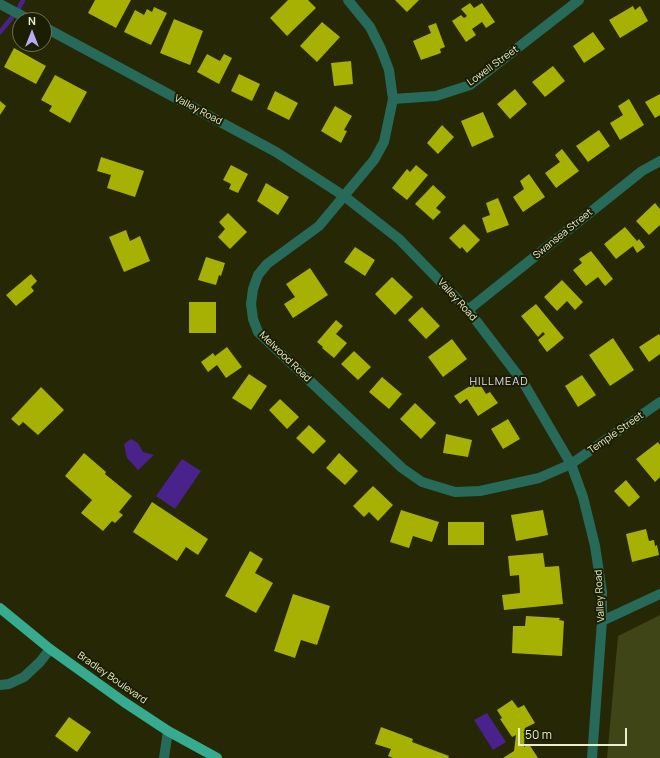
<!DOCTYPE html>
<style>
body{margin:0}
#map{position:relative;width:660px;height:758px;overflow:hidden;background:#252705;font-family:Manrope,sans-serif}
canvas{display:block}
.north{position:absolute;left:12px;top:12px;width:40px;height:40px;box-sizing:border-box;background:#1b1e00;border:1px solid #6d7152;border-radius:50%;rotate:0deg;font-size:11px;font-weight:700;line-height:16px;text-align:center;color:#e9eecd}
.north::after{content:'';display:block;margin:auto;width:14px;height:18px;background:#bbaaf6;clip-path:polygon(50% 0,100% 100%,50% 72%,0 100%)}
.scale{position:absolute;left:518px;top:728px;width:109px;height:18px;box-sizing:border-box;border:2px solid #e9eecd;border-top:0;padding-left:5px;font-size:12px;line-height:14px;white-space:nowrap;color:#e9eecd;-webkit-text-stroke:3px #1b1e00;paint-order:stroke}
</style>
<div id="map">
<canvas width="660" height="758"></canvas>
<div class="north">N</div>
<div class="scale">50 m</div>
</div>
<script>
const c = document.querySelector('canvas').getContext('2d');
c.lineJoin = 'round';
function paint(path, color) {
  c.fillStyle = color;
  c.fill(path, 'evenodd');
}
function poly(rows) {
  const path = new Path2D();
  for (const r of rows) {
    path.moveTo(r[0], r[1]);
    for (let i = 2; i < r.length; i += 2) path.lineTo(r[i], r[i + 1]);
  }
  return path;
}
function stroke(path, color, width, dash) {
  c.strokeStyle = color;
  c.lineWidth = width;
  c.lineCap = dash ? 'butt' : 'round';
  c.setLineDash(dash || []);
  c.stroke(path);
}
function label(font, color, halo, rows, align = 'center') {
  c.font = font + ' Manrope,sans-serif';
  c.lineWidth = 4;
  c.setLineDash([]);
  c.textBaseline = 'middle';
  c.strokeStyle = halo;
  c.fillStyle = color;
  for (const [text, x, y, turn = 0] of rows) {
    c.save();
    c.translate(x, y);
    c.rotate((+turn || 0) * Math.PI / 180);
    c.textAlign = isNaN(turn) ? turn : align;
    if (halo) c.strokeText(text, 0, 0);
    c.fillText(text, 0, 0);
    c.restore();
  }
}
paint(poly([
 [660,615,660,758,607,758,618,636]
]), '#404518');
paint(poly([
 [131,439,138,443,143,452,154,455,138,470,127,458,124,444],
 [182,459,201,471,175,509,156,496],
 [487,713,506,742,493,750,474,720]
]), '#4a228c');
stroke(poly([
 [0,32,18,10,23,0]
]), '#4a228c', 4.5);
paint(poly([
 [95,0,131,0,116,28,88,13],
 [288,0,308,0,316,8,287,36,270,18],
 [395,0,419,0,407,12],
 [470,3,474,8,482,3,495,22,486,28,482,22,472,29,476,35,466,42,452,21,461,15,464,18,467,16,461,9],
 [633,6,635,10,640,6,648,21,620,38,609,20],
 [154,7,167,13,151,45,124,32,135,10,144,15,147,9,152,12],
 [174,19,203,31,190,65,160,53],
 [322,22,340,37,317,62,300,46],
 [436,23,445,47,440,49,441,53,421,60,413,41,431,33,428,26],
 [593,32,605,49,584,63,573,46],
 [14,48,46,66,36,84,4,67],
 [207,54,220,61,224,54,232,58,219,84,197,72],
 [351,61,353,84,334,86,331,63],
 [553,66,565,81,545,97,532,82],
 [239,74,260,84,252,101,231,91],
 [55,75,87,92,70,123,49,111,52,106,41,100],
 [515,89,527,104,510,119,497,104],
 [275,91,298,103,289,120,267,109],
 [660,94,660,115,655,118,645,102],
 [629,99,644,125,620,140,610,123,623,115,618,106],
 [0,101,6,106,0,115],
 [335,106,352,116,344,130,347,131,341,143,321,131],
 [483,112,494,137,472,147,461,121],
 [442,125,454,137,438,154,427,143],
 [599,130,610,146,588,162,576,146],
 [562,149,579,171,556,188,545,173,560,162,555,155],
 [101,157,144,171,135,197,107,188,111,175,97,171],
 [231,165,248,174,238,193,229,189,231,184,223,180],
 [416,165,428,175,407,200,392,188,407,169,410,172],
 [529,174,545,197,523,212,513,197,524,189,520,181],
 [266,183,289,197,278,215,257,201],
 [433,185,446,197,436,208,441,212,433,220,415,204],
 [498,198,509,225,487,233,482,218,490,215,486,203],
 [655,203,660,209,660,225,649,235,636,221],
 [228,213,247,232,230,249,218,237,225,229,219,222],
 [464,224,480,240,467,253,462,247,460,249,449,238],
 [625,227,637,241,639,239,645,247,637,253,633,246,616,259,604,244],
 [126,230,130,241,140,236,150,261,124,272,109,237],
 [355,247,375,260,365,276,344,262],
 [591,251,613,279,605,286,598,277,586,286,573,270,582,263,579,259],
 [206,257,225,263,221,276,219,275,216,285,198,280],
 [310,268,328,295,293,318,284,304,295,297,286,284],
 [31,274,37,281,31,287,34,291,16,306,6,295],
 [392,277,413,297,395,315,375,294],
 [562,280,583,302,575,310,567,301,557,311,544,297],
 [189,302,216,302,216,333,189,333],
 [536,304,564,338,547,352,538,340,545,334,543,332,538,337,521,316],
 [422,307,440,326,426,339,408,320],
 [336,320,343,326,336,334,347,343,334,358,322,348,323,347,317,342],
 [659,334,660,336,660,354,649,362,639,347],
 [613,338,634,370,610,386,589,355],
 [452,339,467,359,443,377,428,357],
 [227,347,242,367,226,378,217,365,208,372,201,362,213,353,215,356],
 [354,351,371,367,358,380,341,364],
 [249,374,267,386,251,410,232,398],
 [582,375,596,395,578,407,565,386],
 [382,377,402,394,389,409,369,392],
 [478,381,486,394,490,392,498,403,478,416,467,399,460,404,454,396],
 [41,387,64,410,38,435,23,422,19,426,11,419],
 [280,399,299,417,287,429,269,410],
 [415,403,436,423,421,439,400,419],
 [508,419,520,439,503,449,491,429],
 [309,425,326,441,313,454,296,438],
 [446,434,472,440,468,457,443,453],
 [658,442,660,445,660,477,655,482,636,459],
 [84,453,106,472,105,474,132,496,119,512,123,515,115,523,112,521,103,531,81,513,92,500,65,476],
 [339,453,358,471,345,485,326,468],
 [626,480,640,497,629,507,614,491],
 [373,486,393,505,378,521,369,512,364,517,353,506],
 [152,502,208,539,198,555,186,547,177,561,133,532],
 [401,510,439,522,432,542,413,536,409,548,390,542],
 [543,510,548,535,516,541,511,515],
 [448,522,484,522,484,545,448,545],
 [646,529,649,541,654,540,655,546,657,545,659,555,632,562,626,534],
 [250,551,263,559,255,573,273,583,256,613,225,596],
 [543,553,545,567,559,566,563,604,504,610,502,595,520,593,519,575,510,576,508,556],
 [293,594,330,606,317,645,301,640,295,658,274,651],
 [526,616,560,618,559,620,564,621,562,656,512,653,513,626,525,626],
 [512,700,518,708,524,705,535,723,525,728,524,747,529,744,538,758,503,758,514,751,516,735,512,737,500,719,502,718,497,710],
 [69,717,91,732,77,752,55,736],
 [381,727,413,739,412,742,449,756,448,758,393,758,388,756,391,749,375,744]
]), '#a6b103');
stroke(poly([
 [348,0,370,27,381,49,389,70,393,99,384,142,374,160,319,226,267,264,258,275,253,289,251,304,253,319,258,332,402,468,422,482,455,492,480,491,539,478,571,464,660,402],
 [0,4,30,20],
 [44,27,276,152,344,196,399,239,468,310,523,382,571,464,583,497,595,546,602,592,602,621,592,758],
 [393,99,436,96,470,85,579,0],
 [468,310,642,171,660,161],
 [602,621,660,594],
 [0,685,9,684,24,677,40,662,50,649],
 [164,758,168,731]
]), '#276a5a', 10);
stroke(poly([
 [0,608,50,649,124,702,168,731,217,758]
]), '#36ab8f', 10);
label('10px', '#e9eecd', '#1b1e00', [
 ["Lowell Street",493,66,-36],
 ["Valley Road",198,110,28],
 ["Swansea Street",563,234,-39],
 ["Valley Road",457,300,48],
 ["Melwood Road",285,357,44],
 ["Temple Street",616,433,-35],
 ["Valley Road",600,596,-93],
 ["Bradley Boulevard",112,678,35]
]);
c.letterSpacing = '1px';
label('11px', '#e1dbf9', '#1b1e00', [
 ["HILLMEAD",499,382]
]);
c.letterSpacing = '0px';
</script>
